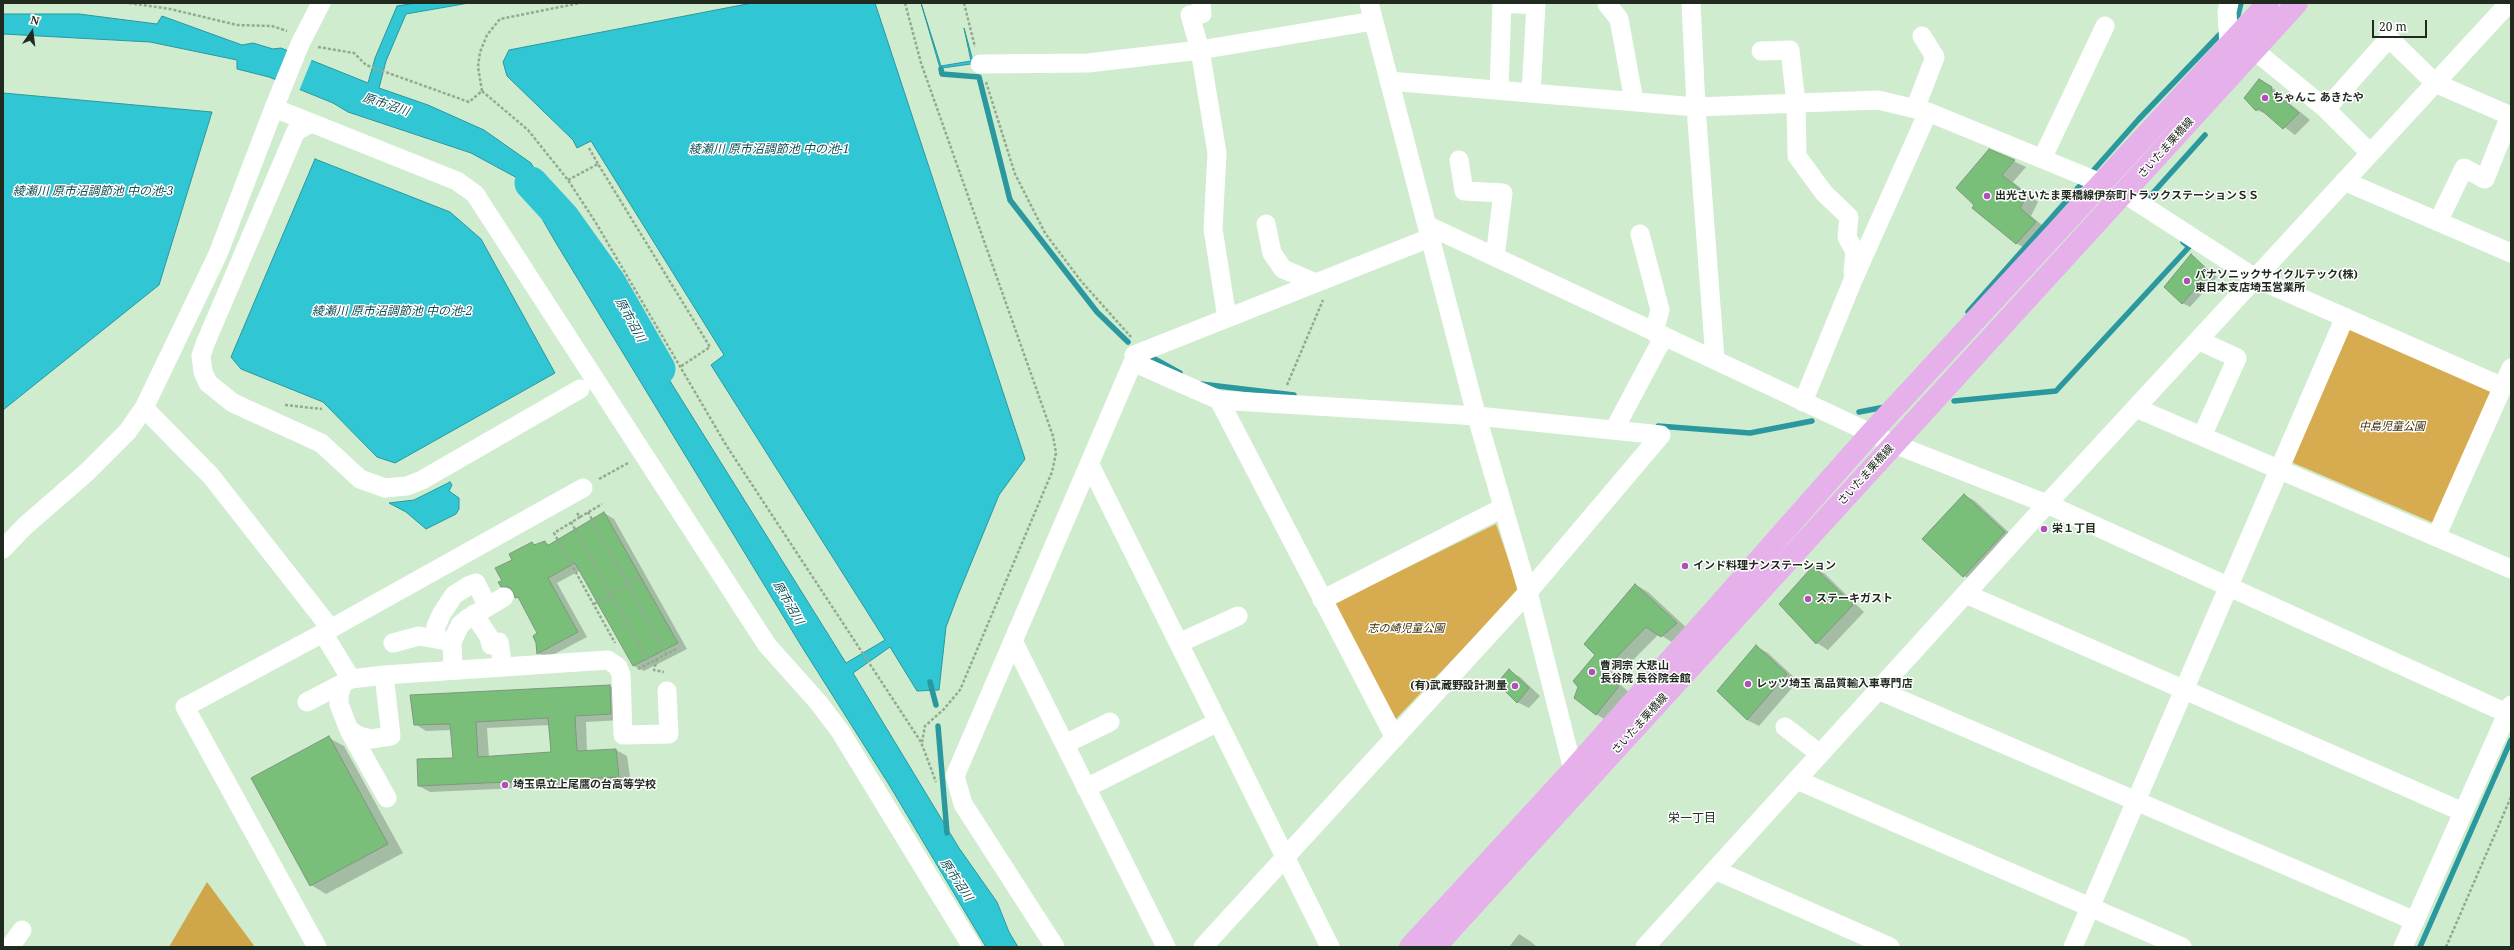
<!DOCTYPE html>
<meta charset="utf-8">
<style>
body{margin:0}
#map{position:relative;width:2514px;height:950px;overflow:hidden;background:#cfecce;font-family:"Noto Serif",serif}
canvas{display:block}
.frame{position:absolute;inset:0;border:4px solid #202a1f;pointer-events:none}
.north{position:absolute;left:12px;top:12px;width:40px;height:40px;-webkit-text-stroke:3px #fff;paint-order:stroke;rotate:14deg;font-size:11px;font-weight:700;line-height:16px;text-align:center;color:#202a1f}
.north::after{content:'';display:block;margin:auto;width:14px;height:18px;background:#202a1f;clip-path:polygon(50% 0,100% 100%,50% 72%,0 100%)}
.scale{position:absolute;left:2372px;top:20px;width:55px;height:18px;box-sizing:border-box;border:2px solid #202a1f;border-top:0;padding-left:5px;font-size:12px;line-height:14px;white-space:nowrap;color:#202a1f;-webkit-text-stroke:3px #fff;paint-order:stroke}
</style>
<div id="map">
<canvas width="2514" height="950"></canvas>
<div class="frame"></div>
<div class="north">N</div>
<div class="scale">20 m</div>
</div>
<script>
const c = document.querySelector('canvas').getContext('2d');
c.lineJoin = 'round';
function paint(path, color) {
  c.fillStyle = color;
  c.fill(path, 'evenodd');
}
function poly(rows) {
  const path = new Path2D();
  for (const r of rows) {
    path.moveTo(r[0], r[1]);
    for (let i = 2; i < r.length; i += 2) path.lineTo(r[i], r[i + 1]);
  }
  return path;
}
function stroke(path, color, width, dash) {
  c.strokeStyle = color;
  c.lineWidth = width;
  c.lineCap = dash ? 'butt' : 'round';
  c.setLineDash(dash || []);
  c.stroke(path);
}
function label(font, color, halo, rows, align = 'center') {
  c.font = font + ' "Noto Serif","Noto Sans JP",serif';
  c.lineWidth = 3;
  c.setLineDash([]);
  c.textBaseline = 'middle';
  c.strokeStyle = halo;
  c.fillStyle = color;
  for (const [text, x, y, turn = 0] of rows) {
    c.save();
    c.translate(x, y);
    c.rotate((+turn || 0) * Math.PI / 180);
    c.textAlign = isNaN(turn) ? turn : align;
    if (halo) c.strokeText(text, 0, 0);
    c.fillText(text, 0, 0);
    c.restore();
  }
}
paint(poly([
 [2348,329,2493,392,2436,524,2291,462],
 [1496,524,1519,590,1393,722,1331,605]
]), '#d7ac51');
paint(poly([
 [207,882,255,947,169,947]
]), '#d0a64a');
const water = poly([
 [416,3,469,3,406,14,386,61,379,88,428,105,484,130,531,163,569,229,655,357,846,663,885,640,711,365,724,355,591,141,577,148,573,140,507,76,503,62,509,50,752,3,875,3,1025,459,999,495,958,595,946,627,939,690,917,691,890,647,853,673,959,848,997,902,1009,932,1018,947,986,947,888,783,802,647,556,243,519,179,471,153,348,112,333,103,269,77,237,69,237,60,150,42,3,34,3,14,79,14,157,24,162,16,242,45,253,43,273,49,281,48,368,83,375,58,397,6,416,3],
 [921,3,941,66,971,61,964,28,973,61,971,64,942,68,942,75,921,3],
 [3,93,212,112,159,285,3,410,3,93],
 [315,159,450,212,481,239,555,373,395,463,377,457,323,402,241,369,231,357,315,159],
 [450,482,452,485,449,491,459,498,459,509,456,514,426,529,406,512,389,503,414,500,450,482]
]);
paint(water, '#30c6d4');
stroke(water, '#2b979e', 1);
paint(poly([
 [289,49,312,59,299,91,275,81]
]), '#cfecce');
paint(poly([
 [2271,87,2283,95,2282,97,2310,120,2295,135,2269,115,2256,110],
 [1990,150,2026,167,2013,182,2038,202,2031,216,2047,229,2028,250,2016,243,1975,205],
 [2191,256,2217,277,2190,307,2182,303],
 [1964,495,1975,501,2016,539,1975,582,1964,576],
 [604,513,614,519,687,649,644,671,634,666,581,570,557,583,587,637,547,658,538,653,539,633,521,600,516,597,514,592,502,586,513,560,532,543,536,545,545,542,550,545],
 [1813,567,1825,574,1864,612,1828,650,1817,643,1781,604],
 [1636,585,1648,592,1689,630,1675,644,1659,634,1614,679,1631,694,1609,722,1596,714,1596,655],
 [1757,647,1768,653,1798,681,1759,726,1747,720,1718,691],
 [1509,671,1520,677,1540,696,1529,708,1517,702],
 [610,686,622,693,622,720,586,722,587,751,616,750,627,756,631,783,430,792,419,786,454,759,452,730,426,731,415,724,411,696],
 [550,725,552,753,489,757,487,728],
 [329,738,344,746,403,853,326,894,311,885],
 [1519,934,1530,941,1537,947,1509,947]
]), '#0003');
stroke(poly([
 [2232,22,2238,15,2241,3],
 [941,69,942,74,979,77,1010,200,1097,312,1128,342],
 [2143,204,2205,135],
 [1968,312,2138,120,2223,31],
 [1151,357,1180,373],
 [1201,384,1294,395],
 [1954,401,2056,391,2189,247,2183,242],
 [1859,412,1885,407],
 [1658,426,1750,433,1812,421],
 [930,682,936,705],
 [938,726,947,833],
 [2420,947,2511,740]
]), '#2b979e', 5.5);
stroke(poly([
 [531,183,564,219,609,282,659,369]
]), '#30c6d4', 33);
const building = poly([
 [2259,79,2272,87,2271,90,2299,113,2283,129,2259,108,2256,111,2244,98,2259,79],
 [1989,149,2015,160,2002,175,2027,195,2020,208,2036,222,2016,244,1972,208,1974,205,1956,188,1989,149],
 [2191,254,2210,272,2182,304,2164,287,2191,254],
 [1964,494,2005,532,1963,577,1922,539,1964,494],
 [604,512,678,643,633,666,575,563,548,578,578,632,537,654,536,643,533,636,537,633,518,597,515,598,513,591,509,587,501,587,498,582,502,581,495,568,512,560,509,554,532,542,534,545,545,541,547,546,604,512],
 [1813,566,1853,605,1816,644,1779,604,1813,566],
 [1635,584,1677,623,1661,637,1646,627,1603,671,1619,686,1596,715,1574,698,1578,687,1573,681,1595,655,1584,644,1635,584],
 [1756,645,1787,674,1747,720,1717,691,1756,645],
 [1509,669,1529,688,1517,703,1497,683,1509,669],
 [610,685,611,714,575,716,577,751,616,749,619,777,418,786,417,759,453,758,450,724,414,725,410,695,610,685],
 [548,718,551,752,478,757,476,722,548,718],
 [329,736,388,844,310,886,251,778,329,736]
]);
paint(building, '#79be79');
stroke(building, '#7d987d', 1);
stroke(poly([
 [129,3,170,9,237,25,272,26,287,31],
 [905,3,921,63,1053,436,1056,453,1052,472,960,690,944,709,925,726,922,742],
 [964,3,975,47],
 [318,47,354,53,366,65,469,102,482,91,478,67,480,52,487,35,500,19,580,3],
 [986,82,1015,174,1045,233,1081,281,1131,337],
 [482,91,528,130,568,180,596,223,726,445,921,742,936,782],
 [589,148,598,164],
 [568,180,598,164,710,347,680,367],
 [1287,385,1323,300],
 [285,405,322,409],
 [599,479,628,463],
 [588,512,666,654],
 [577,513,580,517,554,533,615,643],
 [580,517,602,504],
 [571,522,649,663],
 [594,604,640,577],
 [657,659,654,670,664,672],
 [638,669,678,648],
 [2446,947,2511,797]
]), '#93aa92', 2.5, [3, 2]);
stroke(poly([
 [1201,3,1202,14,1190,15,1200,50,1217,153,1213,229,1227,318],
 [1369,3,1476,414,1528,592,1573,770,1583,778],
 [1691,3,1696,107,1715,359],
 [1607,4,1619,19,1634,101],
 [2229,46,2227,12,2229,3],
 [2254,50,2326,109],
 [1761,51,1790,50,1796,103,1797,156,1824,193,1849,217,1847,237,1855,252,1853,272],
 [980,64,1088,63,1200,50,1373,21],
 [1389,81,1696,107,1878,100,1928,112,2101,183],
 [1499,90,1502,3,1536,5,1531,93],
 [274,108,457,181,475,194,767,645,818,702,840,731,972,947],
 [1915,109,1935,57,1922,36],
 [311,123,296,131,205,344,201,356,203,372,208,383,233,403,321,443,360,479,385,488,407,486,422,480,580,389],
 [2370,153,2326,109,2389,38,2435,83,2511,116],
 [2042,159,2105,26],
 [1459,160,1464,191,1503,193,1495,257],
 [2344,181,2511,253],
 [2125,194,2255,278,2503,387],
 [2438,222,2464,168,2485,179,2510,116],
 [1266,224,1272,253,1283,269,1316,283],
 [1429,226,1894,444,2047,504,2511,715],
 [1640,234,1660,310,1654,332],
 [2198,340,2237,358,2202,436],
 [1134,355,1432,237],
 [1219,400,1395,738],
 [1803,402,1853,280,1928,112],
 [144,408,211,476,331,629],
 [2136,408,2511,569],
 [1614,430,1664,336],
 [1090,465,1330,947],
 [2436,537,2511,368],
 [3,549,25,526,87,472,128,431,144,408,218,254,274,108,300,44,321,3],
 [1966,594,2463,812],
 [1322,600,1502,508],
 [474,614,489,637,491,645,499,642,503,667],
 [435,638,436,626,442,613,454,595,468,586,476,583,488,607],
 [1013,641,1166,947],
 [393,643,419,636,447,641],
 [1179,643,1238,616],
 [453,670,452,642,460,625,467,619,504,597],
 [384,675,608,660,618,667,621,675,623,735,669,734,667,691],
 [343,683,339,695,339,704,349,730,387,798],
 [1878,690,2415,921],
 [307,702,351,679,323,633],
 [1785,727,1820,754],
 [349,730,359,736,371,739,391,736,384,675,351,679],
 [1065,744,1110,722],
 [1797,780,2182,947],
 [1086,788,1218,722],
 [1715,870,1890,947],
 [10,947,22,930],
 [317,947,185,707,323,633,583,488],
 [1055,947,963,804,955,776,1133,362,1219,400,1477,416,1661,435,1528,592,1203,947],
 [1645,947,2047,504,2509,3],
 [2073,947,2345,317],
 [2403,947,2511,705]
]), '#fff', 19);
stroke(poly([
 [1410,947,1573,770,1871,433,2268,3],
 [1435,947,2297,3]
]), '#e6b0eb', 22);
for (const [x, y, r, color] of [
 [2265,98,4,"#af4fb8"],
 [1987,196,4,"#af4fb8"],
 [2187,281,4,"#af4fb8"],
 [2044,529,4,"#af4fb8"],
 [1685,566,4,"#af4fb8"],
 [1808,599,4,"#af4fb8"],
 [1592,672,4,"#af4fb8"],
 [1748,684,4,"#af4fb8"],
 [1515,686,4,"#af4fb8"],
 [505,785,4,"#af4fb8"]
]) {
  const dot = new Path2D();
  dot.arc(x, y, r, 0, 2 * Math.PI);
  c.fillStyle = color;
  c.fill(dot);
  stroke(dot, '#fff', 1.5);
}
label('bold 11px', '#202a1f', '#fff', [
 ["ちゃんこ あきたや",2273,98],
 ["出光さいたま栗橋線伊奈町トラックステーションＳＳ",1995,196],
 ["パナソニックサイクルテック(株)",2195,275],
 ["東日本支店埼玉営業所",2195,288],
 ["栄１丁目",2052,529],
 ["インド料理ナンステーション",1693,566],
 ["ステーキガスト",1816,599],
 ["曹洞宗 大悲山",1600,666],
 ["長谷院 長谷院会館",1600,679],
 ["レッツ埼玉 高品質輸入車専門店",1756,684],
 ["(有)武蔵野設計測量",1507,686,"right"],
 ["埼玉県立上尾鷹の台高等学校",513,785]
], 'left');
label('11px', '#202a1f', '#fff', [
 ["さいたま栗橋線",2166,148,-48],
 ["さいたま栗橋線",1866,475,-48],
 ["さいたま栗橋線",1640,724,-48]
]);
label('italic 11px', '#3c2b02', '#fff', [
 ["中島児童公園",2392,427],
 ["志の崎児童公園",1406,629]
]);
label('italic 12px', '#0d4c51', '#fff', [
 ["原市沼川",386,105,18],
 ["綾瀬川 原市沼調節池 中の池-1",769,150],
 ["綾瀬川 原市沼調節池 中の池-3",93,192],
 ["綾瀬川 原市沼調節池 中の池-2",392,312],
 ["原市沼川",630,320,61],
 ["原市沼川",788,603,60],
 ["原市沼川",956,880,56]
]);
label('12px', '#202a1f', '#fff', [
 ["栄一丁目",1692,819]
]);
</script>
